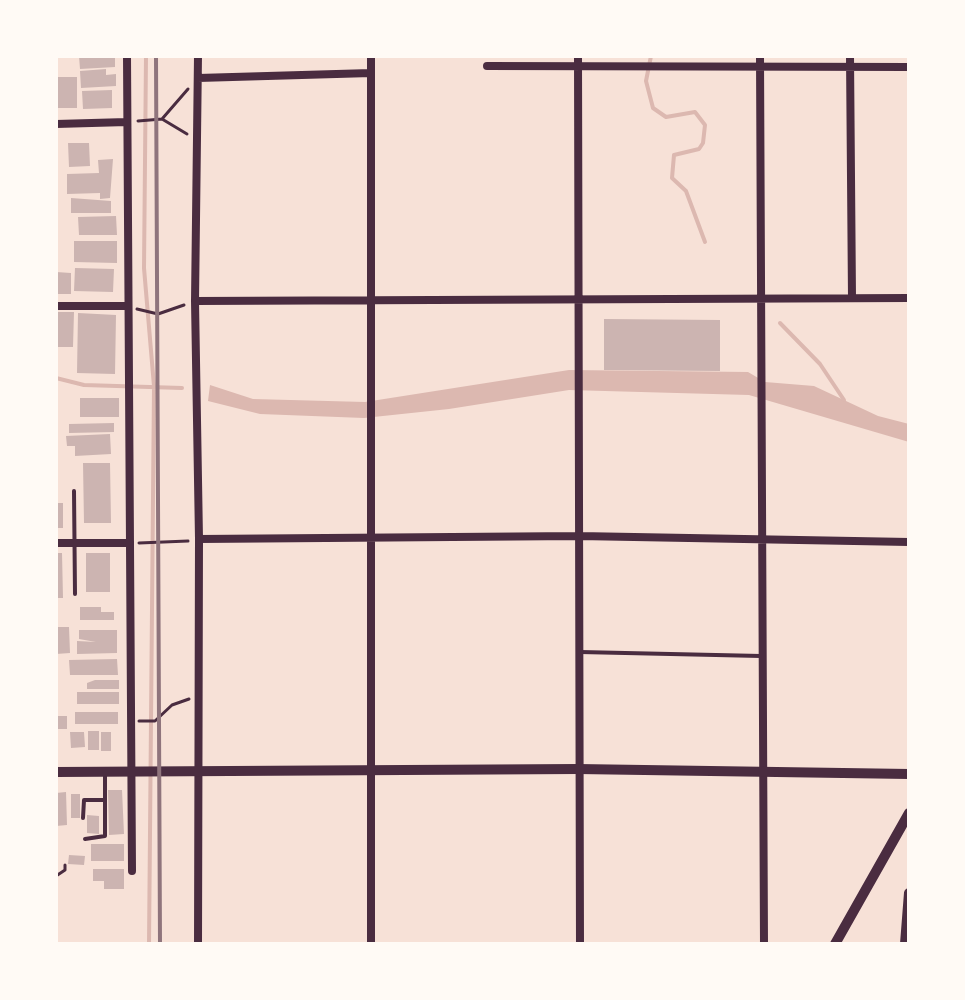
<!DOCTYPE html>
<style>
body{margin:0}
#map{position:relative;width:965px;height:1000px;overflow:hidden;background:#f7e1d7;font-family:Jost,sans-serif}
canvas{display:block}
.frame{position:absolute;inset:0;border:58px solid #fffaf5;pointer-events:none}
</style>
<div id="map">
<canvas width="965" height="1000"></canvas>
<div class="frame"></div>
</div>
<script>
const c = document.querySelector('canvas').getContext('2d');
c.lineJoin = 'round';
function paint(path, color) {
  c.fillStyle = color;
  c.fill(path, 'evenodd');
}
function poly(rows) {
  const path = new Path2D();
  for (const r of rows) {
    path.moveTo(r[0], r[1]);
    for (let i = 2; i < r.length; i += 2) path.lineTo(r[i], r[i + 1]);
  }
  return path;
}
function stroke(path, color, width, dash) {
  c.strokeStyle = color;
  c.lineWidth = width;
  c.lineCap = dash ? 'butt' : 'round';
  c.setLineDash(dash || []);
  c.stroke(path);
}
paint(poly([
 [569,370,748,372,765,382,814,386,878,416,909,424,909,442,749,395,569,390,449,409,364,418,260,414,208,401,210,385,253,399,365,402]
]), '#dcb8b0');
stroke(poly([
 [146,56,144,268,154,386,149,944],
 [651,56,646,81,653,108,666,117,695,112,705,125,703,143,699,149,674,155,672,178,686,191,705,242],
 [780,323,820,364,844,400],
 [56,378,84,385,182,388]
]), '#dcb8b0', 4);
paint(poly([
 [79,56,115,56,115,67,80,69],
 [106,69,106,75,116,74,116,86,81,88,80,71],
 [56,77,77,77,77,108,56,108],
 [112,90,112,108,83,109,82,91],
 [68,143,89,143,90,166,69,167],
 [113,159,110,198,100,199,100,193,67,194,67,174,99,173,98,160],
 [71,198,111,201,111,213,71,213],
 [116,216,117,235,79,235,78,217],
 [74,241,117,241,117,263,74,262],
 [75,268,114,269,113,292,74,291],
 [56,272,71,273,71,294,56,294],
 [56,312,74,312,73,347,56,347],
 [78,313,116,315,115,374,77,373],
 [604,319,720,320,720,371,604,370],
 [80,398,119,398,119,417,80,417],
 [114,423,114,432,69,433,69,424],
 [110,434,111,454,75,456,75,446,67,446,66,436],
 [83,463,110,463,111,523,84,523],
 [56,503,63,503,63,528,56,528],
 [56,553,62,553,63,598,56,598],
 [86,553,110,553,110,592,86,592],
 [80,607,101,607,101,612,114,612,114,620,80,620],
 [56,627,69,627,70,653,56,654],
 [79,630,117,630,117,653,77,654,77,641,96,642,79,639],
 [117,659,118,675,70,675,69,660],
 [95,680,119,680,119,689,87,689,87,683],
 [77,692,119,692,119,704,77,704],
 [75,712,118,712,118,724,75,724],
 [56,716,67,716,67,729,56,729],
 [88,731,99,731,99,750,88,750],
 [70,732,84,732,85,747,71,748],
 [101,732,111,732,111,751,101,751],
 [108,790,122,790,124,834,109,835],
 [66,792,67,825,56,826,56,793],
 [71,794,80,794,80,818,71,818],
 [87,815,99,816,99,834,87,833],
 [91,844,124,844,124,861,91,861],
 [69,855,85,856,84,865,68,864],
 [93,869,124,869,124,889,104,889,104,881,93,881]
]), '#ccb4b1');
stroke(poly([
 [138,121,162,119],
 [187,134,162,119,188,89],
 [137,309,158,314,184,305],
 [139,543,188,541],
 [139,721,155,721,172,705,189,699],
 [56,876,65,870,65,865]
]), '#4a2c40', 3);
stroke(poly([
 [74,491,75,594],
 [580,652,761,656],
 [83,818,84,800,105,800],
 [85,839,105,836,105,774]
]), '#4a2c40', 4);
stroke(poly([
 [127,56,132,871],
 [198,56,195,301,199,539,198,944],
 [578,56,580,944],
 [760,56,764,944],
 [850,56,852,298],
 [487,66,909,67],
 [198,78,371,73],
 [56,124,127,122],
 [195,301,909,298],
 [56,306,128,306],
 [199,539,579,536,909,542],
 [56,543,130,543],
 [371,944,371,56]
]), '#4a2c40', 8);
stroke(poly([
 [56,772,578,769,909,774],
 [835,944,909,813],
 [905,944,909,893]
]), '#4a2c40', 10);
stroke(poly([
 [156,56,160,944]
]), '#8f747c', 4);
</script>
